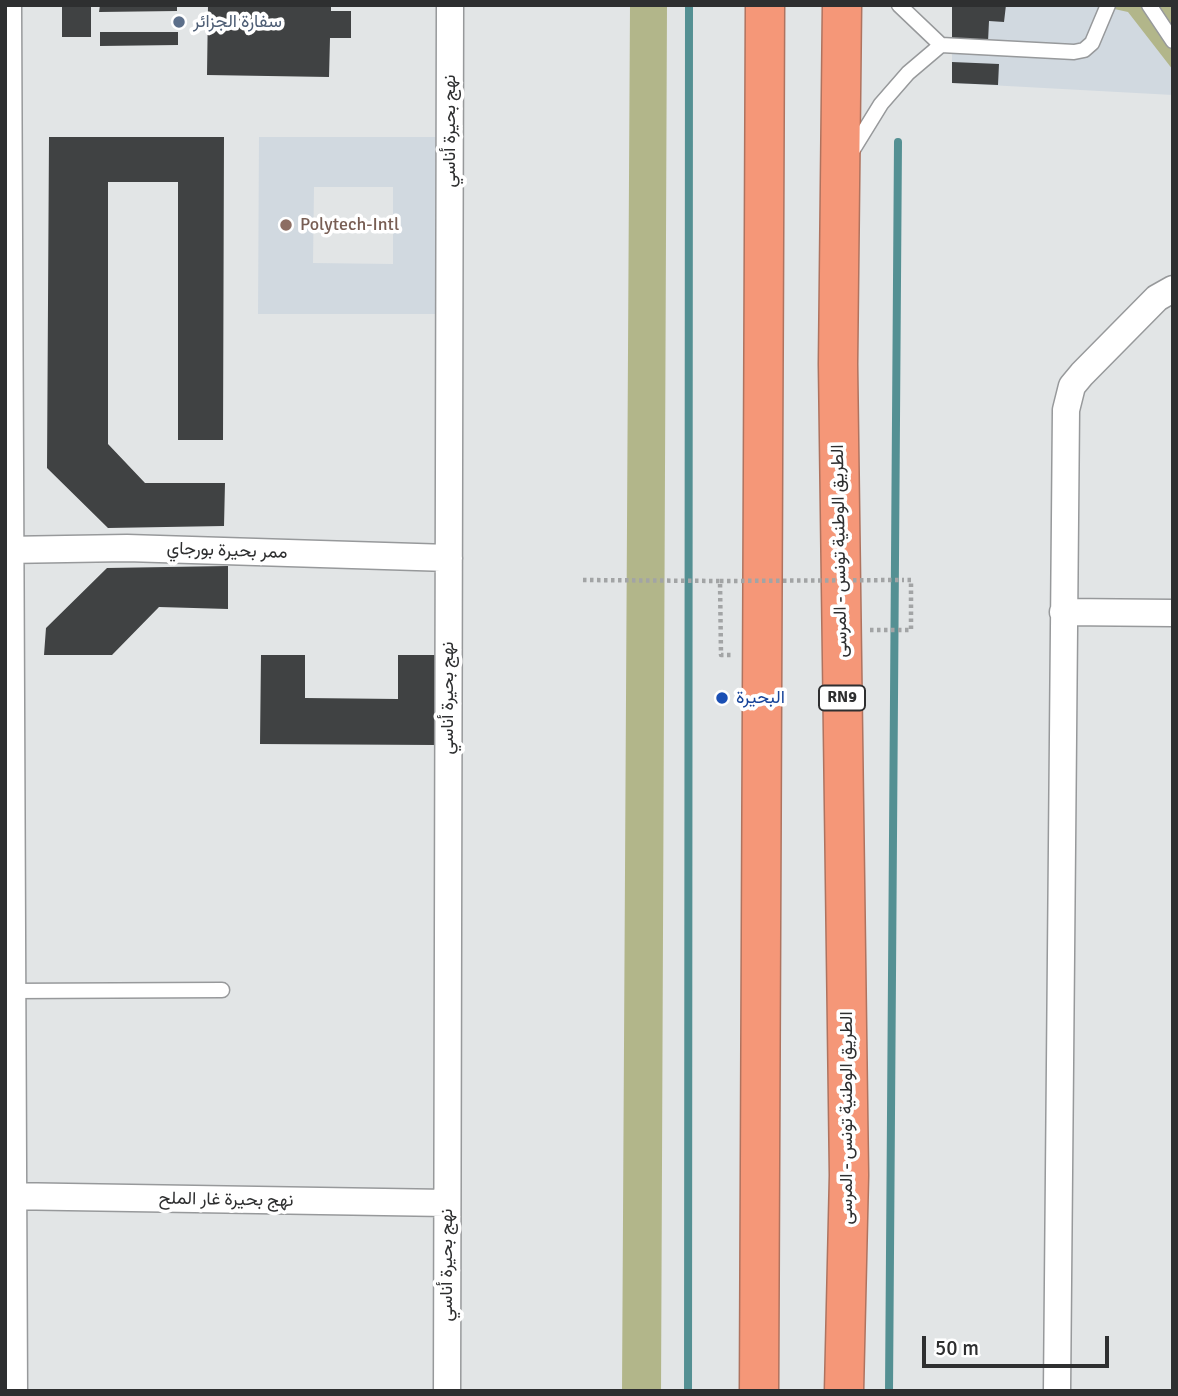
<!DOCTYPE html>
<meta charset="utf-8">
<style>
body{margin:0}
#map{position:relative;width:1178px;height:1396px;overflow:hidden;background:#e2e5e6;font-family:Signika,sans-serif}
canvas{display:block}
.frame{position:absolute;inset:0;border:7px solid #2e2f30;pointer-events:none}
.scale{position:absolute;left:922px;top:1336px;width:187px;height:32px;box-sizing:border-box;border:4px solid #2e2f30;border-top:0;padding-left:9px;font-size:21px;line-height:24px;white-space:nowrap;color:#2e2f30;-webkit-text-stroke:5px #fff;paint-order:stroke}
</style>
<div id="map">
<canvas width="1178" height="1396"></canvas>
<div class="frame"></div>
<div class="scale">50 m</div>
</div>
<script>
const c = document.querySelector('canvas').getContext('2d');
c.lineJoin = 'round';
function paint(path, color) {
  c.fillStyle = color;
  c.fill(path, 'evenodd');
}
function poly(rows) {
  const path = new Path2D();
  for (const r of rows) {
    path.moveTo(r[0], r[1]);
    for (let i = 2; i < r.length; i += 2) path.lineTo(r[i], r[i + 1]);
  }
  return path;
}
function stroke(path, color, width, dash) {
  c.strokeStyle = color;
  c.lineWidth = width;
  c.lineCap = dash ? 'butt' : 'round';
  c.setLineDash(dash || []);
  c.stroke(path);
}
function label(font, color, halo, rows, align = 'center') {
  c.font = font + ' Signika,Vazirmatn,sans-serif';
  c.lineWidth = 7;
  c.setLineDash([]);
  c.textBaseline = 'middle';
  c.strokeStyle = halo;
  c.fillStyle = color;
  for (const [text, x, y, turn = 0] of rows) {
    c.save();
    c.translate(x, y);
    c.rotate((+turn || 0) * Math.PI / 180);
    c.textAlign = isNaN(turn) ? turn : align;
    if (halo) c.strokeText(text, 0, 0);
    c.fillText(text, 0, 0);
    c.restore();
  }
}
paint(poly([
 [952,5,1173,5,1173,95,952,83],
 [259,137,436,137,435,314,258,314],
 [314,187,393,187,393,264,313,263]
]), '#d1d9e0');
paint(poly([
 [630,5,667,5,661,1391,622,1391],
 [1096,5,1173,5,1173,70,1128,12]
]), '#b2b68a');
stroke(poly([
 [688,1391,689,5],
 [889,1391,898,142]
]), '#549093', 8);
paint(poly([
 [100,5,177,5,177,11,99,12],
 [208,5,331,5,331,11,351,11,351,38,330,38,329,77,207,75],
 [952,5,1006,5,1004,22,989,21,988,42,952,39],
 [62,7,91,7,91,37,62,37],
 [100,32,178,32,178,45,100,46],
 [952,62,999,64,998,85,952,83],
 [49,137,224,137,223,440,178,440,178,182,108,182,108,444,145,483,225,483,224,526,108,528,47,468],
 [228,566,228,609,159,607,112,655,44,655,46,628,107,568],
 [261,655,305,655,305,698,398,699,398,655,436,655,435,745,260,744]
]), '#404243');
const lane = poly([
 [899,5,941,45,1074,52,1084,50,1092,43,1108,5],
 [1149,5,1173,41],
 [852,151,881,104,908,73,941,45],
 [10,991,222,990]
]);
const street = poly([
 [8,5,14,1391],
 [5,550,127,548,449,558],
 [1063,612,1173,613],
 [5,1196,447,1203],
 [447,1391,450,5],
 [1057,1391,1066,410,1072,386,1082,374,1157,298,1173,289]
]);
const highway = poly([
 [842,5,838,364,849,1175,844,1391],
 [759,1391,765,5]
]);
stroke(lane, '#97999b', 17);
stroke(street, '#97999b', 29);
stroke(highway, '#af735f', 41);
stroke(poly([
 [583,580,720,581,721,655,733,655],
 [870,630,911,630,911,580,903,580]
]), '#a2a4a5', 4.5, [3.5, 3.5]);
stroke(lane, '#fff', 14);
stroke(street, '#fff', 26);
stroke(highway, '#f59778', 38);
stroke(poly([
 [720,581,903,580]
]), '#a2a4a5', 4.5, [3.5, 3.5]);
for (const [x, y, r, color] of [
 [179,22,7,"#5c6f8a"],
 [286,225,7,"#8d6e63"],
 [722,698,7,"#1a4fb4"]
]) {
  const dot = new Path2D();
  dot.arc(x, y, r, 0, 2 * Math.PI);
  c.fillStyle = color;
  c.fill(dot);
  stroke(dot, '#fff', 2.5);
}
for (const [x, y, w] of [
 [842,698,46]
]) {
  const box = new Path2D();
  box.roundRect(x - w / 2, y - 12.5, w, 25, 5);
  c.fillStyle = '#fff';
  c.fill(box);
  stroke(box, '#2e2f30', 2);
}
label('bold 16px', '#2e2f30', null, [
 ["RN9",842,698]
]);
label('18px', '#4e5e75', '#fff', [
 ["سفارة الجزائر",193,22]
], 'left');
label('18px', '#2e2f30', '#fff', [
 ["نهج بحيرة أناسي",450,131,-90],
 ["ممر بحيرة بورجاي",227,551,2],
 ["الطريق الوطنية تونس - المرسى",840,551,-91],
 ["نهج بحيرة أناسي",448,698,-90],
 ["الطريق الوطنية تونس - المرسى",847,1118,-90],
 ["نهج بحيرة غار الملح",226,1200,1],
 ["نهج بحيرة أناسي",447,1265,-90]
]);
label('18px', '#785e54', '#fff', [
 ["Polytech-Intl",300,225]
], 'left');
label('18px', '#164399', '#fff', [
 ["البحيرة",736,698]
], 'left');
</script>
